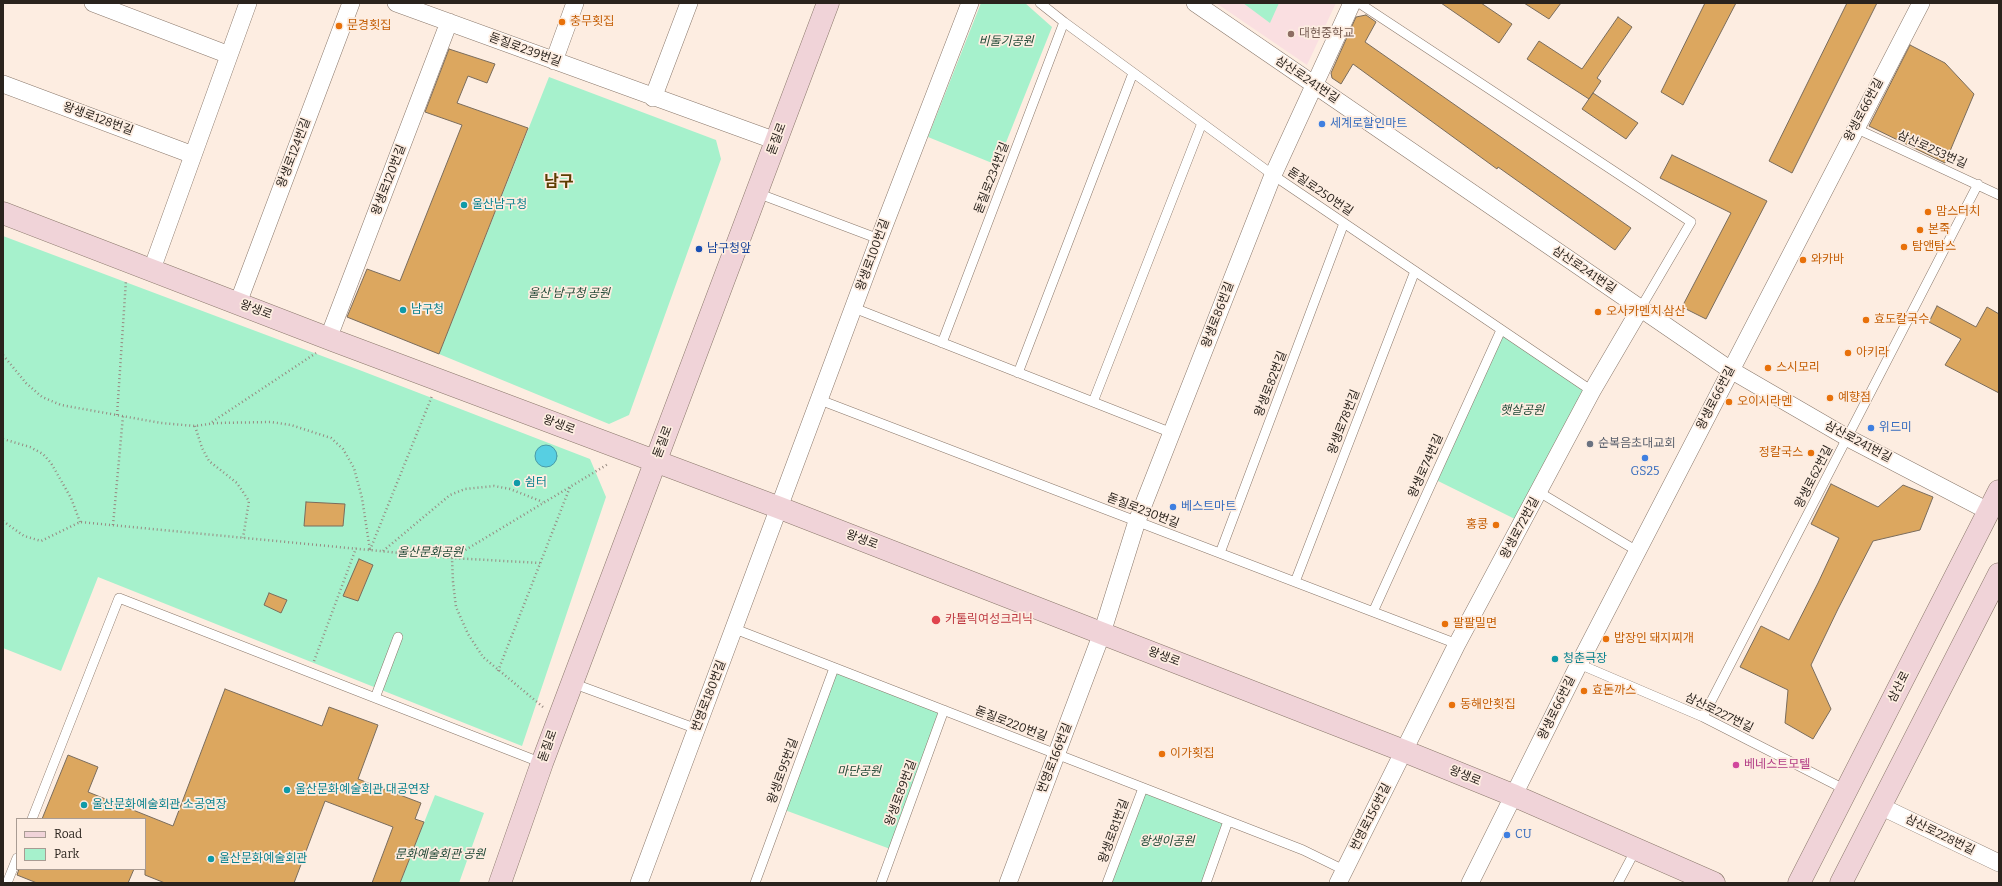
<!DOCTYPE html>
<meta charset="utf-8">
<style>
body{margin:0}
#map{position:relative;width:2002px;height:886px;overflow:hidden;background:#fdede1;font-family:Bitter,serif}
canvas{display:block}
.frame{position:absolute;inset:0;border:4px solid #2a231d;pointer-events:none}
.legend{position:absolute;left:16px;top:818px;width:130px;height:52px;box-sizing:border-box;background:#fdede1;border:1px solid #a99c93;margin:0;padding:5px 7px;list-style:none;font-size:12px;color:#2a231d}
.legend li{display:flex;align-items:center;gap:8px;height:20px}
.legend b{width:20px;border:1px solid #a99c93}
</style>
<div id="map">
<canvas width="2002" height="886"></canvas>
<div class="frame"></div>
<ul class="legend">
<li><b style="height:5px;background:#f0d3d8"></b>Road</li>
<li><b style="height:11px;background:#a6f1cc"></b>Park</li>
</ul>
</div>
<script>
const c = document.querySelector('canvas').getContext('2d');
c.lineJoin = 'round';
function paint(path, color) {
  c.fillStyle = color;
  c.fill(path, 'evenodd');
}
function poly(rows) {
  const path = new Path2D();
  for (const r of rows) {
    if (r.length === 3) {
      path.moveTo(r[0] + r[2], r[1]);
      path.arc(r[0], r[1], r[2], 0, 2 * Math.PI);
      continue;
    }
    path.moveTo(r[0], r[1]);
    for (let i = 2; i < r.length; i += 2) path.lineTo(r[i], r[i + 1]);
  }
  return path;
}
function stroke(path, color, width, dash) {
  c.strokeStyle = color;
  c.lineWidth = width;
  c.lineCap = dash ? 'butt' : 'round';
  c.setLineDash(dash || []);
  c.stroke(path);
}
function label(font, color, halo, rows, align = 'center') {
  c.font = font + ' Bitter,"Noto Sans KR",serif';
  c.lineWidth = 3.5;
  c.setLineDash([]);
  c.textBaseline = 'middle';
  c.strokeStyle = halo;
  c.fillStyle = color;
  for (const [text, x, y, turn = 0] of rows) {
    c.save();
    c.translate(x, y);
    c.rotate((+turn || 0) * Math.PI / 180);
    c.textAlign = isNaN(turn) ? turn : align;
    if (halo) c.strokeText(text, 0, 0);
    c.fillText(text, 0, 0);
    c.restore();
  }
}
paint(poly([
 [1216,3,1336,3,1307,65]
]), '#fadfe1');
paint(poly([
 [981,3,1025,3,1052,27,997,165,928,137],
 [1243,3,1279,3,1270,23],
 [549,77,716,140,721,159,629,415,609,424,439,354],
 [3,236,362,371,590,459,606,497,522,746,98,577,61,671,3,648],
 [1501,330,1592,391,1523,523,1434,479],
 [834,668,944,710,893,850,782,809],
 [1143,788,1228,821,1206,883,1107,883],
 [435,795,484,813,459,883,400,883]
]), '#a6f1cc');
const water = poly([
 [546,456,11]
]);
paint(water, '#57cfe2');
stroke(water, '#4a9ba7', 1);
const building = poly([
 [1441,3,1481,3,1512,24,1499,43,1441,3],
 [1524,3,1561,3,1549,19,1524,3],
 [1705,3,1736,3,1683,105,1661,92,1705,3],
 [1847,3,1877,3,1792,173,1769,161,1847,3],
 [1366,15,1376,22,1365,42,1631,228,1615,250,1498,167,1497,169,1353,64,1341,84,1332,78,1331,73,1356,17,1366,15],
 [1618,17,1632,27,1597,78,1601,81,1589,99,1527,59,1539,41,1582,69,1618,17],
 [1910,45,1945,63,1974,94,1945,163,1869,126,1910,45],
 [449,49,495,64,487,83,468,76,457,103,528,128,439,354,347,317,367,269,400,281,462,125,425,112,449,49],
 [1593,93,1638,123,1626,139,1582,109,1593,93],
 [1672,155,1767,201,1706,319,1682,307,1731,213,1660,178,1672,155],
 [1937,306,1976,327,1987,307,1999,314,1999,393,1945,365,1961,339,1929,322,1937,306],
 [1831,484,1878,507,1903,485,1933,497,1920,530,1873,541,1838,609,1811,665,1831,709,1813,739,1785,723,1788,690,1740,667,1761,626,1789,640,1818,583,1839,538,1811,524,1831,484],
 [306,502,345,504,343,526,304,526,306,502],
 [359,559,373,565,358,601,343,596,359,559],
 [269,593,287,600,281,613,264,605,269,593],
 [225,689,322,726,329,707,378,725,358,779,421,803,415,819,424,822,400,883,372,883,393,827,325,801,294,883,165,883,145,875,145,819,42,819,68,755,98,767,88,792,173,826,225,689],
 [19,869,134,869,128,883,37,883,17,875,19,869]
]);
paint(building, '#dca75f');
stroke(building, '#7a6c5c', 1);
const service = poly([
 [1040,3,1064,22,1273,175,1592,391],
 [1359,3,1691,222,1640,309],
 [1855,128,1999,195],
 [757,193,879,239],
 [854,308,1172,433],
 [942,343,1064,22],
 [1018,373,1133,73],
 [820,400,1457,644],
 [1093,402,1202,123],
 [1539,492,1637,551],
 [1220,553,1344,223],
 [1295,582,1415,271],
 [1373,612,1501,330],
 [735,629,1303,850,1344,870],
 [1579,664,1703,717,1846,790],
 [572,683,697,729],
 [375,698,398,637],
 [1703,717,1978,184],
 [32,819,119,598,542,763],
 [7,883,17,858],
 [755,883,834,668],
 [881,883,944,710],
 [1107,883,1143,788],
 [1206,883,1228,821],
 [1618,883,1636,849]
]);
const minor = poly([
 [93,3,229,55],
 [396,3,776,141],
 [1195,3,1729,369,1848,438,1988,511],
 [554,61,575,3],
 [3,84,193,155],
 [653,98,689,3],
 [152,269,248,3],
 [238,303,351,3],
 [328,339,449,22],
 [1880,806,1999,863],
 [639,883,879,239,970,3],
 [1008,883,1102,633,1137,521,1273,175,1352,3],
 [1338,883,1457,644,1592,391,1640,309],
 [1470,883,1579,664,1921,3]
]);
const secondary = poly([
 [3,213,335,341,780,508,1404,751,1515,796,1714,883],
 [500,883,542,763,828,3],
 [1799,883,1999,491],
 [1841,883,1999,574]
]);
stroke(service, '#8a786b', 10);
stroke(minor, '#8a786b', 18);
stroke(secondary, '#8a786b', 23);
stroke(poly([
 [3,355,26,383,42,397,61,405,161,423,195,426,216,423,271,422,291,425,331,438,343,449,354,468,362,498,370,550],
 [117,415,126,280],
 [212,422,316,353],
 [195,426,202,448,209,461,237,483,249,501,243,538],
 [3,439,30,447,43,454,51,463,71,498,80,522],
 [3,521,24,536,41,541,80,522,452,558,540,563],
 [113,525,123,416],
 [370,550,432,396],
 [383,551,450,495,465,489,494,486,510,489,543,502],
 [314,661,356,548],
 [498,671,570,487],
 [543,707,483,657,468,634,456,607,453,582,452,558,608,464]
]), '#968a81', 2.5, [1, 3]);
stroke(service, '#fff', 9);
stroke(minor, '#fff', 17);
stroke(secondary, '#f0d3d8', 22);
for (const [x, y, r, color] of [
 [562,22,4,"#e8710a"],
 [339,26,4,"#e8710a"],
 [1291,34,4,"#8d6e63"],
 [1322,124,4,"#3f7fe0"],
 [464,205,4,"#0f9aa8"],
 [1928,212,4,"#e8710a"],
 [1920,230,4,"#e8710a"],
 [1904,247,4,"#e8710a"],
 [699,249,4,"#1a4fb4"],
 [1803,260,4,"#e8710a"],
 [403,310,4,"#0f9aa8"],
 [1598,312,4,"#e8710a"],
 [1866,320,4,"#e8710a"],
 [1848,353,4,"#e8710a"],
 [1768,368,4,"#e8710a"],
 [1830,398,4,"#e8710a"],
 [1729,402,4,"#e8710a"],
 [1871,428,4,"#3f7fe0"],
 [1590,444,4,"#6b7280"],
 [1811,453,4,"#e8710a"],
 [1645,458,4,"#3f7fe0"],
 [517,483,4,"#0f9aa8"],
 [1173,507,4,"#3f7fe0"],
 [1496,525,4,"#e8710a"],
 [936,620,5,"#e0444e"],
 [1445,624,4,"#e8710a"],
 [1606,639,4,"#e8710a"],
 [1555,659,4,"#0f9aa8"],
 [1584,691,4,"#e8710a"],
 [1452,705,4,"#e8710a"],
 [1162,754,4,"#e8710a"],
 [1736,765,4,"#d1479c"],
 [287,790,4,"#0f9aa8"],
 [84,805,4,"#0f9aa8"],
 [1507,835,4,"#3f7fe0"],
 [211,859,4,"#0f9aa8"]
]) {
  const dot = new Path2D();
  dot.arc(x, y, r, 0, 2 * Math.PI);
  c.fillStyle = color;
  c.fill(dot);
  stroke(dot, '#fdede1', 1.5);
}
label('12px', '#c56008', '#fdede1', [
 ["충무횟집",570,22],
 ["문경횟집",347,26],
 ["맘스터치",1936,212],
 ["본죽",1928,230],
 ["탐앤탐스",1912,247],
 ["와카바",1811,260],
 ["오사카멘치 삼산",1606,312],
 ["효도칼국수",1874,320],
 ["아키라",1856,353],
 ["스시모리",1776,368],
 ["예향점",1838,398],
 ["오이시라멘",1737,402],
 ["정칼국스",1803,453,"right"],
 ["홍콩",1488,525,"right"],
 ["팔팔밀면",1453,624],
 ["밥장인 돼지찌개",1614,639],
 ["효돈까스",1592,691],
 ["동해안횟집",1460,705],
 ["이가횟집",1170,754]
], 'left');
label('12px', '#785e54', '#fdede1', [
 ["대현중학교",1299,34]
], 'left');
label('italic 12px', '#204836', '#fdede1', [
 ["비둘기공원",1006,42],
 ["울산 남구청 공원",569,294],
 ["햇살공원",1522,411],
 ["울산문화공원",430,553],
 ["마단공원",859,772],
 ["왕생이공원",1167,842],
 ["문화예술회관 공원",440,855]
]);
label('12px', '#2a231d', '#fdede1', [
 ["돋질로239번길",525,50,20],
 ["삼산로241번길",1307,80,34],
 ["왕생로66번길",1864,110,-62],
 ["왕생로128번길",98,119,20],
 ["돋질로",777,139,-69],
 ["삼산로253번길",1932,150,24],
 ["왕생로124번길",294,153,-69],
 ["돋질로234번길",992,178,-69],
 ["왕생로120번길",389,180,-69],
 ["돋질로250번길",1320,192,34],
 ["왕생로100번길",873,255,-70],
 ["삼산로241번길",1584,270,34],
 ["왕생로",256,310,21],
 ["왕생로86번길",1218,315,-69],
 ["왕생로82번길",1271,384,-69],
 ["왕생로66번길",1716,398,-63],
 ["왕생로78번길",1344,422,-69],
 ["왕생로",559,425,21],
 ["돋질로",663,442,-69],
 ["삼산로241번길",1858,442,28],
 ["왕생로74번길",1426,466,-66],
 ["왕생로62번길",1814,477,-63],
 ["돋질로230번길",1143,511,21],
 ["왕생로72번길",1520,528,-62],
 ["왕생로",862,540,21],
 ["왕생로",1164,657,21],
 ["삼산로",1899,687,-63],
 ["번영로180번길",709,696,-69],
 ["왕생로66번길",1557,708,-64],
 ["삼산로227번길",1719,713,26],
 ["돋질로220번길",1011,724,21],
 ["돋질로",548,746,-70],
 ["번영로166번길",1055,758,-69],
 ["왕생로95번길",783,771,-70],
 ["왕생로",1465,776,22],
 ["왕생로89번길",901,793,-70],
 ["번영로156번길",1371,817,-63],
 ["왕생로81번길",1114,831,-70],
 ["삼산로228번길",1940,835,26]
]);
label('12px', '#366cbe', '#fdede1', [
 ["세계로할인마트",1330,124],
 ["위드미",1879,428],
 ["GS25",1645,472,"center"],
 ["베스트마트",1181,507],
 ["CU",1515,835]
], 'left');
label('12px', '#0d838f', '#fdede1', [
 ["울산남구청",472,205],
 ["남구청",411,310],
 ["쉼터",525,483],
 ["청춘극장",1563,659],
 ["울산문화예술회관 대공연장",295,790],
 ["울산문화예술회관 소공연장",92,805],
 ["울산문화예술회관",219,859]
], 'left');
label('12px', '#164399', '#fdede1', [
 ["남구청앞",707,249]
], 'left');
label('12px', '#5b616d', '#fdede1', [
 ["순복음초대교회",1598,444]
], 'left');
label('12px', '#be3a42', '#fdede1', [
 ["카톨릭여성크리닉",945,620]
], 'left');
label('12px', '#b23c85', '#fdede1', [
 ["베네스트모텔",1744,765]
], 'left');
label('bold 16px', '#5c3d01', '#fdede1', [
 ["남구",559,183]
]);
</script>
